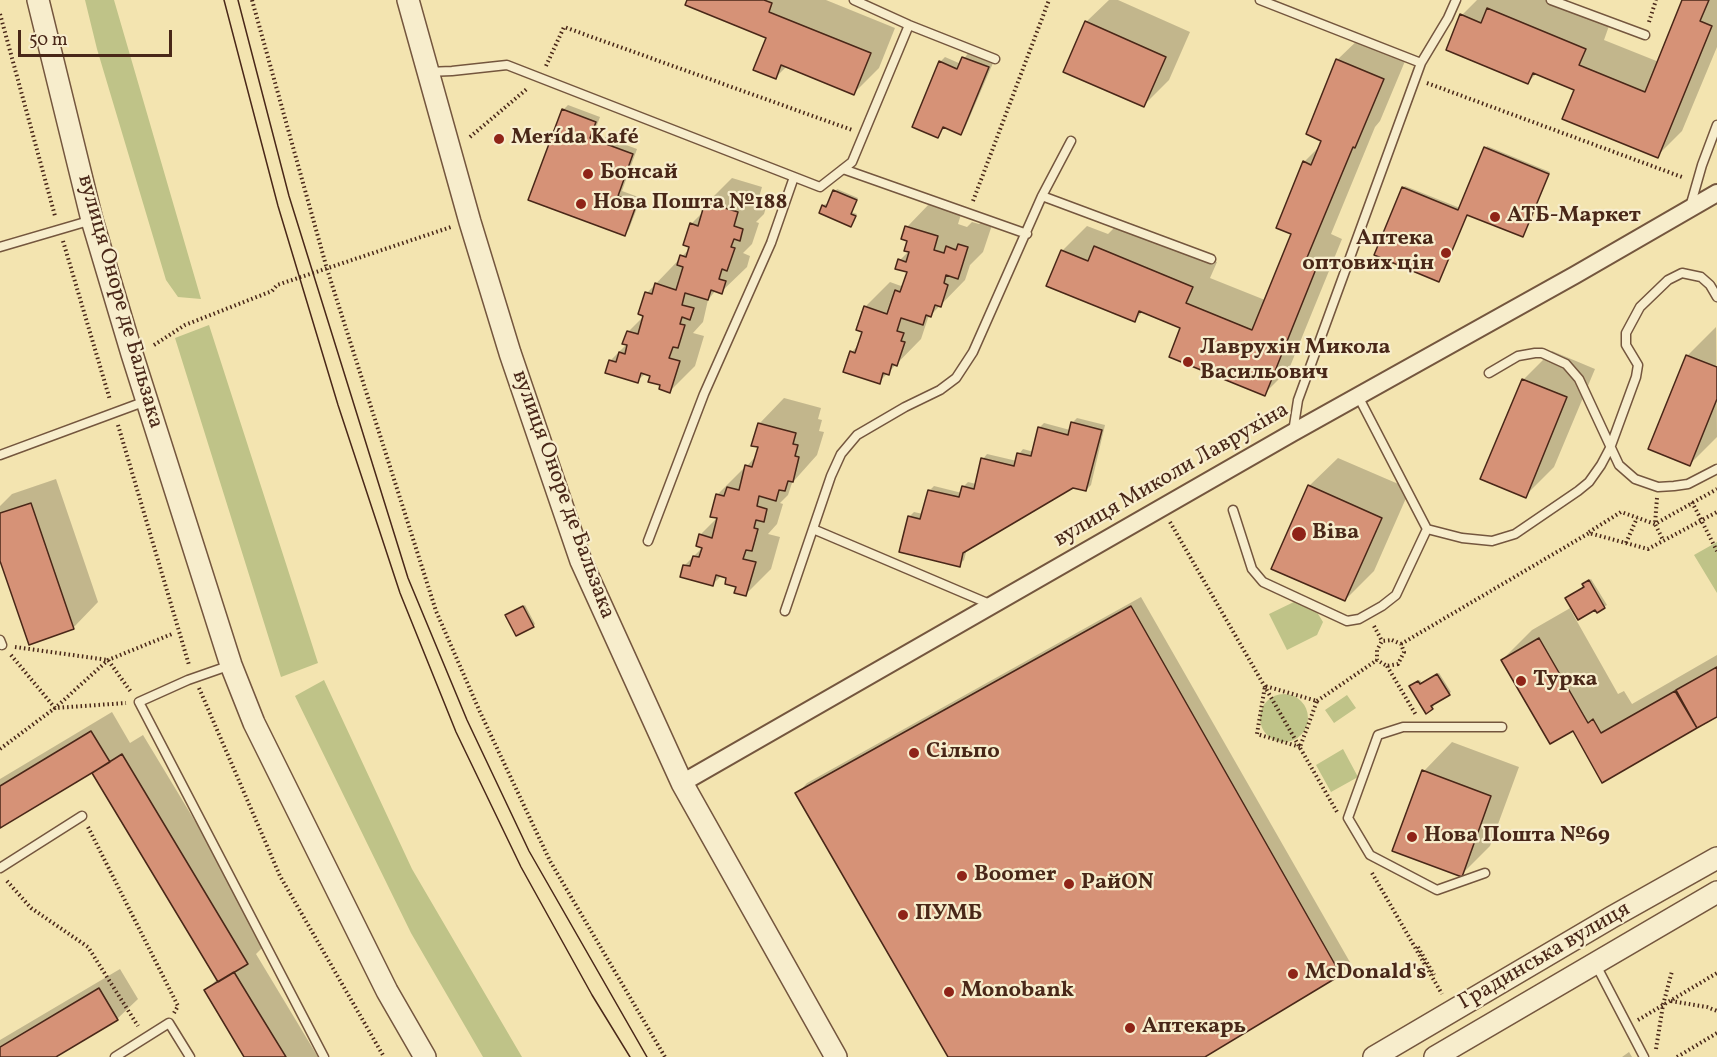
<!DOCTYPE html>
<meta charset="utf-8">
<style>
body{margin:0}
#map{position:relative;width:1717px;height:1057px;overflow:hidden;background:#f3e4b0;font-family:Vollkorn,serif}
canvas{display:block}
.scale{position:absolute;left:18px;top:30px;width:154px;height:27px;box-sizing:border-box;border:3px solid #492718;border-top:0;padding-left:8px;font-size:18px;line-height:21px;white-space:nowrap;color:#492718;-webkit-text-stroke:4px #f7edcc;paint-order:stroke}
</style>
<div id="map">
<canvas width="1717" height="1057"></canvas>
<div class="scale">50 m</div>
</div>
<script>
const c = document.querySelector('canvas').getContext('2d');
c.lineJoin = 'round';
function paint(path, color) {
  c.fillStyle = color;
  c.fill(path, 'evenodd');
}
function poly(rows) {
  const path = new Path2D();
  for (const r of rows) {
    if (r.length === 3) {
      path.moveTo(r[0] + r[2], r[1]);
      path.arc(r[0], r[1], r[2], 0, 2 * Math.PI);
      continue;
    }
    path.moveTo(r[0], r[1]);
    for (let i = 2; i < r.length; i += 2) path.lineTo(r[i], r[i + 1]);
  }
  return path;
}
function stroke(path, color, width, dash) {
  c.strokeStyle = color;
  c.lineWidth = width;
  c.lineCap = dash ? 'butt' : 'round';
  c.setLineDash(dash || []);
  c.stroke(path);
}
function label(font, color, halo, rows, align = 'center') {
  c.font = font + ' Vollkorn,serif';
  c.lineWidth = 4.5;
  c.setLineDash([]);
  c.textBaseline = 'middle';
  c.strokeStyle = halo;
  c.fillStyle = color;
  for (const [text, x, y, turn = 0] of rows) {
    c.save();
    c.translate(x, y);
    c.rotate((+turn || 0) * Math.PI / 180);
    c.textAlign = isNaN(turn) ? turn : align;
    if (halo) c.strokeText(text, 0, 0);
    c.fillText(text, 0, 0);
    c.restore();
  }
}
paint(poly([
 [85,0,114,0,201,299,178,297,166,280,97,49],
 [209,325,318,663,281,677,175,338],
 [1717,542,1717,593,1694,555],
 [1298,600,1315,609,1323,622,1317,635,1287,650,1269,614],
 [324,680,412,869,522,1057,483,1057,411,933,295,696],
 [1284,718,24],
 [1347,695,1356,708,1334,723,1325,710],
 [1343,749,1358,777,1331,792,1316,765]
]), '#bfc388');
paint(poly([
 [689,0,826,0,895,28,879,68,854,93,787,66,776,77,768,37],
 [1109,0,1118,0,1190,32,1169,80,1144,105,1086,22],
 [1477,0,1553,0,1610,23,1604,40,1659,62,1684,0,1717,0,1717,47,1682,131,1657,156,1576,89,1537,73,1528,82,1462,15],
 [1363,35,1408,54,1380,121,1375,127,1331,234,1342,239,1289,369,1264,394,1182,327,1143,311,1135,320,1062,251,1087,226,1108,234,1120,222,1217,262,1210,278,1265,300,1293,233,1304,162,1321,145,1337,60],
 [968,53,993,63,965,128,961,133,945,126,938,136,940,62,945,57,961,64],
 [568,105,600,117,594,133,637,149,622,191,641,198,629,229,625,234,563,110],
 [1487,146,1550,172,1524,234,1467,213,1439,280,1403,188,1405,186,1460,208],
 [732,178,762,187,758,201,767,204,764,214,756,222,759,223,752,244,743,253,750,256,747,267,721,292,716,290,708,300,703,322,693,333,704,336,695,366,670,391,652,375,646,373,637,381,610,361,627,344,628,332,645,315,647,293,692,246,691,224,704,211,707,203],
 [837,189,858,198,851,212,857,214,851,225,823,206,825,204,828,205],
 [932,201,962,211,958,224,967,227,972,222,979,224,985,219,993,222,983,252,970,265,965,280,928,318,921,339,879,382,852,352,860,343,864,331,865,307,890,282,901,286,905,282,909,271,900,260,909,251,907,227],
 [1716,327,1717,437,1690,464,1687,356],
 [1552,351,1595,369,1554,467,1525,496,1523,380],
 [784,398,821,408,818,419,822,420,819,431,824,432,817,455,792,483,788,495,780,503,783,504,777,524,768,534,780,537,771,569,746,594,728,577,722,575,713,584,685,565,703,547,700,535,718,517,717,495,743,469,746,470,747,466,757,455,760,446,759,424],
 [1077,418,1105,425,1091,485,1086,490,1073,487,967,549,964,560,959,565,910,516,914,512,923,514,929,491,934,486,962,493,963,487,968,482,976,484,983,459,987,454,1017,461,1019,454,1023,449,1034,452,1039,428,1044,423,1070,430,1072,423],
 [1338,458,1410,489,1374,571,1345,600,1309,486],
 [56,479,98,602,73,628,0,557,0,506,12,494],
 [1591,579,1607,605,1597,611,1596,608,1570,609,1618,694,1624,691,1632,704,1717,655,1717,715,1603,781,1573,729,1502,660,1532,630,1572,607,1585,587,1586,583],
 [1141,597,1351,964,1341,974,1203,1057,949,1057,797,794,807,783],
 [525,605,535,624,533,626,509,614],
 [1439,673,1451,692,1433,704,1434,706,1432,708,1413,684,1420,680,1422,683],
 [112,712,130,743,143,735,268,942,256,954,318,1057,246,1057,206,991,217,979,93,771,0,826,0,779],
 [1452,742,1519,767,1490,846,1461,875,1424,771],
 [120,969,138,999,117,1019,54,1057,0,1057,0,1040],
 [1629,1052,1632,1057,1622,1057]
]), '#0003');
const building = poly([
 [687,0,764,0,772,3,769,12,871,53,854,95,781,65,776,79,753,70,766,38,685,5,687,0],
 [1682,0,1709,0,1700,21,1712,26,1658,158,1562,119,1574,90,1533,73,1528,84,1446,50,1460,14,1481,23,1487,8,1586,49,1579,65,1645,92,1682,0],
 [1085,21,1166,57,1144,107,1063,72,1085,21],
 [962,57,989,67,961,135,943,127,938,138,912,127,939,61,957,69,962,57],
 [1336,59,1384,79,1355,148,1353,147,1306,260,1318,264,1265,396,1169,357,1180,328,1139,311,1135,322,1046,286,1061,250,1088,261,1094,246,1193,287,1186,303,1252,330,1291,234,1276,228,1303,161,1311,165,1321,141,1306,134,1336,59],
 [562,109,596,122,590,138,633,154,618,196,637,203,625,236,528,200,562,109],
 [1484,147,1549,174,1523,237,1467,215,1439,282,1374,255,1402,187,1458,210,1484,147],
 [833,190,857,200,851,214,856,216,851,227,819,213,822,205,826,207,833,190],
 [705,202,738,212,734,226,743,229,740,241,734,239,731,247,735,248,727,271,722,269,719,279,726,281,722,294,711,290,708,300,685,293,682,305,694,308,690,320,682,317,680,324,685,325,678,348,673,347,669,358,680,361,670,393,659,389,660,385,648,382,650,376,641,373,638,383,605,373,609,360,616,362,619,352,625,354,627,345,622,344,627,331,638,334,643,316,638,314,645,292,652,294,655,283,676,290,683,267,677,265,680,255,686,257,689,247,683,245,690,223,698,226,705,202],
 [905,226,938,236,934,250,944,253,946,246,956,250,958,244,968,247,958,279,946,275,944,283,948,285,941,307,935,305,931,317,926,315,923,325,901,318,897,331,904,333,901,341,905,342,897,366,892,364,889,375,883,373,880,384,843,372,850,351,855,353,862,332,856,330,864,306,887,314,895,290,900,292,907,272,895,269,898,259,906,262,909,252,904,251,907,241,901,239,905,226],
 [1686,355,1717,367,1717,399,1690,466,1648,449,1686,355],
 [1522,379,1567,397,1526,498,1480,479,1522,379],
 [1071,422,1102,430,1086,491,1073,488,963,553,960,567,899,552,908,516,920,519,928,490,959,497,962,486,974,489,981,458,1014,466,1017,453,1031,456,1038,427,1068,435,1071,422],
 [758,423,796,433,793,444,798,445,795,456,799,457,793,482,788,481,785,491,779,490,776,501,759,496,757,506,767,509,764,522,756,520,754,528,758,529,752,551,746,550,743,559,756,562,746,596,734,593,736,587,725,584,726,578,716,575,713,586,680,577,683,565,690,566,693,556,699,557,702,548,696,546,699,534,712,538,717,518,710,517,716,494,724,496,727,487,739,490,745,465,752,467,758,447,751,446,758,423],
 [1308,485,1382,518,1345,601,1271,569,1308,485],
 [31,503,74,629,29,645,0,561,0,513,31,503],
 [1589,580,1605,608,1597,613,1595,610,1578,620,1565,598,1584,587,1582,584,1589,580],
 [523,606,534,627,516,636,505,615,523,606],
 [1131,606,1341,975,1205,1057,948,1057,795,793,1131,606],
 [1539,638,1588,723,1593,719,1601,733,1675,691,1697,728,1602,783,1573,731,1550,744,1501,660,1539,638],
 [1717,667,1717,717,1697,728,1676,690,1717,667],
 [1437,674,1450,695,1431,706,1433,709,1426,714,1409,686,1418,681,1420,684,1437,674],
 [91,731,110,762,0,828,0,786,91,731],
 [122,754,248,964,218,982,92,773,122,754],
 [1422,770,1491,796,1462,877,1392,851,1422,770],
 [234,972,259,1013,286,1057,244,1057,204,990,234,972],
 [99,988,118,1020,56,1057,0,1057,0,1047,99,988]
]);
paint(building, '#d69277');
stroke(building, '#492718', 1.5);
const service = poly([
 [854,0,909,25,995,59],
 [1260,0,1421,63],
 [1551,0,1645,35],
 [427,72,452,71,507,65,820,187,852,162,909,25],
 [843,169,1027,234],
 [1042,196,1211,259],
 [1690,207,1702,165,1717,125],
 [0,247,92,220],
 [1489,373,1518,356,1535,353,1542,353,1566,364,1579,379,1619,465,1635,479,1658,487,1674,486,1688,484,1717,469],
 [1358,396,1427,529,1462,538,1492,541,1515,534,1578,491,1589,482,1601,465,1610,448,1636,377,1638,365,1626,345,1626,333,1640,307,1668,280,1682,273,1701,277,1710,285,1717,297],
 [1293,432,1298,400,1421,63,1448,18,1456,0],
 [0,455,146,401],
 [1233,510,1252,569,1263,582,1347,621,1359,619,1382,606,1396,595,1427,529],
 [813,529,992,605],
 [648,541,704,394,771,243,794,177],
 [785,611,831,476,841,454,857,435,905,407,940,390,956,378,973,352,1042,196,1071,141],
 [0,640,2,645],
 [231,665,188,680,139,702,324,1057],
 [0,868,82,816],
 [1485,873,1437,890,1370,855,1348,818,1378,735,1403,727,1502,727],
 [1596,965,1644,1057],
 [115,1057,169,1023,190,1057]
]);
const minor = poly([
 [682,783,1292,433,1575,275,1717,193]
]);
const tertiary = poly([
 [38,0,92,220,132,354,231,665,254,723,387,991,425,1057],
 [408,0,470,222,510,353,581,561,682,783,836,1057],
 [1374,1057,1612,917,1717,858],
 [1435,1057,1717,892]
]);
stroke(service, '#74563e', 11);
stroke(minor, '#74563e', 20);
stroke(tertiary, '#74563e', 24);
stroke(poly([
 [252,0,327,269,436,611,480,712,550,861,665,1057],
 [0,14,55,216],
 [1649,22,1656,0],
 [546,66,564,27,852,130],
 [1427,83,1682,177],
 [470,137,528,88],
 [973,201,1049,0],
 [63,241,110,400],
 [154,345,185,325,272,291,277,285,451,227],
 [118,425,189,665],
 [1657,498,1655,524,1663,540],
 [1692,502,1717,551],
 [1170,522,1337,812],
 [1589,532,1621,512,1655,524,1717,489],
 [1626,543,1637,518],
 [1374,626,1382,641],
 [1392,640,1401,644,1404,652,1398,664,1387,666,1377,660,1377,650,1382,641,1392,640],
 [1401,644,1589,533,1648,549,1717,512],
 [15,647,108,660,131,692],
 [11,655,55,708,126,703],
 [1387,666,1416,715],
 [199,688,280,876,384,1057],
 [1317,701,1377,660],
 [1300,747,1257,734,1265,686,1317,701,1300,747],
 [0,749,55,708,108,660,172,634],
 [88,827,178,1006,174,1013],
 [1372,873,1442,994],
 [7,881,31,908,88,947,138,1026],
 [1418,947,1434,975],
 [1671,1001,1707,1007,1717,1011],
 [1638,1020,1717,973],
 [1656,1049,1663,1005,1672,971],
 [1677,1057,1717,1033]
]), '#492718', 4, [1.5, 3]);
stroke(service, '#f7edcc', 8);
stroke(minor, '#f7edcc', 16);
stroke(tertiary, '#f7edcc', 21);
stroke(poly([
 [224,0,278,206,338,405,400,593,456,732,521,867,592,995,630,1057],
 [238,0,289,196,408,578,467,720,529,851,647,1057]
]), '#492718', 1.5);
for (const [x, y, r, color] of [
 [499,139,6,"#8f2418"],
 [588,174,6,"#8f2418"],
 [581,204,6,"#8f2418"],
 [1495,217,6,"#8f2418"],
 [1446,253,6,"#8f2418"],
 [1188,362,6,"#8f2418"],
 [1299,534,8,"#8f2418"],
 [1521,681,6,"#8f2418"],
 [914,753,6,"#8f2418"],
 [1412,837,6,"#8f2418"],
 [962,876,6,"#8f2418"],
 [1069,884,6,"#8f2418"],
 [903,915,6,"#8f2418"],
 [1293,974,6,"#8f2418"],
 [949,992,6,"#8f2418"],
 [1130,1028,6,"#8f2418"]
]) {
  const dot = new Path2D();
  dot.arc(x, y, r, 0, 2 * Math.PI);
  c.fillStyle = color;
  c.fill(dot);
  stroke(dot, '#f7edcc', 2);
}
label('bold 22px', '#492718', '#f7edcc', [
 ["Merída Kafé",511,139],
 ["Бонсай",600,174],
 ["Нова Пошта №188",593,204],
 ["АТБ-Маркет",1507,217],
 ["Аптека",1434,240,"right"],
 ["оптових цін",1434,265,"right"],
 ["Лаврухін Микола",1200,349],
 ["Васильович",1200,374],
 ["Віва",1312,534],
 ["Турка",1533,681],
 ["Сільпо",926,753],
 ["Нова Пошта №69",1424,837],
 ["Boomer",974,876],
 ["РайON",1081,884],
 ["ПУМБ",915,915],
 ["McDonald's",1305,974],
 ["Monobank",961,992],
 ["Аптекарь",1142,1028]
], 'left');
label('22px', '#492718', '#f7edcc', [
 ["вулиця Оноре де Бальзака",119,302,74],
 ["вулиця Миколи Лаврухіна",1172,476,-30],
 ["вулиця Оноре де Бальзака",562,495,70],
 ["Градинська вулиця",1545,957,-30]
]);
</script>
